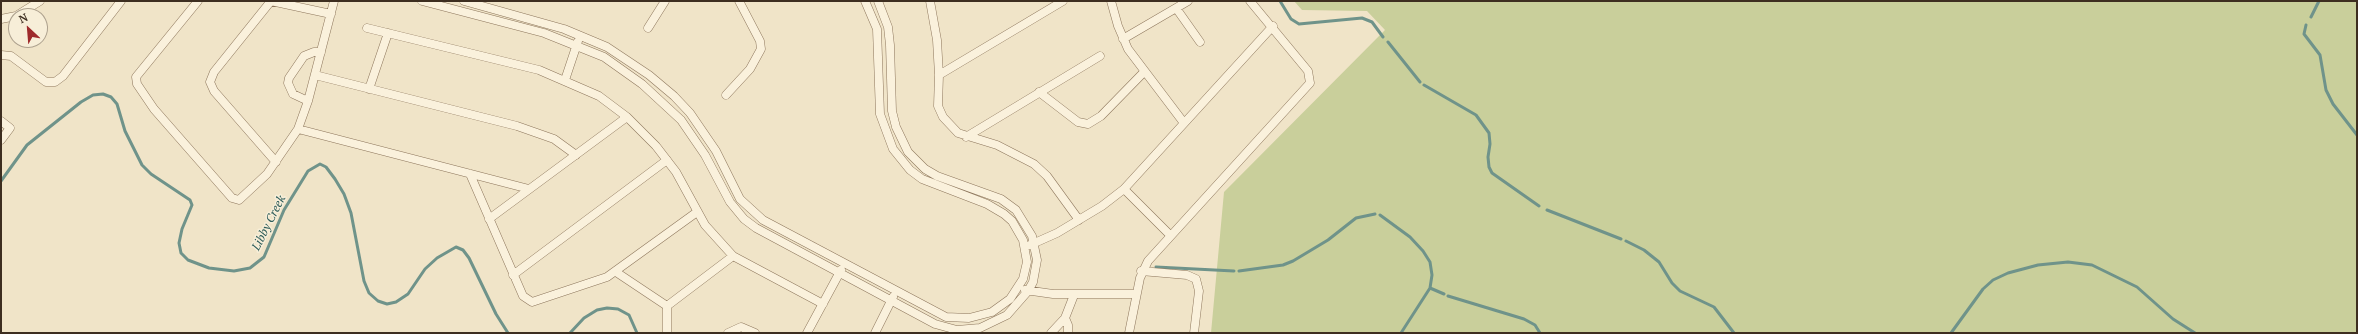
<!DOCTYPE html>
<style>
body{margin:0}
#map{position:relative;width:2358px;height:334px;overflow:hidden;background:#f0e4c8;font-family:"PT Serif",serif}
canvas{display:block}
.frame{position:absolute;inset:0;border:2px solid #3d2e20;pointer-events:none}
.north{position:absolute;left:8px;top:8px;width:40px;height:40px;box-sizing:border-box;background:#f7eed8;border:1px solid #ada18e;border-radius:50%;rotate:334deg;font-size:11px;font-weight:700;line-height:16px;text-align:center;color:#3d2e20}
.north::after{content:'';display:block;margin:auto;width:14px;height:18px;background:#9e2a2b;clip-path:polygon(50% 0,100% 100%,50% 72%,0 100%)}
</style>
<div id="map">
<canvas width="2358" height="334"></canvas>
<div class="frame"></div>
<div class="north">N</div>
</div>
<script>
const c = document.querySelector('canvas').getContext('2d');
c.lineJoin = 'round';
function paint(path, color) {
  c.fillStyle = color;
  c.fill(path, 'evenodd');
}
function poly(rows) {
  const path = new Path2D();
  for (const r of rows) {
    path.moveTo(r[0], r[1]);
    for (let i = 2; i < r.length; i += 2) path.lineTo(r[i], r[i + 1]);
  }
  return path;
}
function stroke(path, color, width, dash) {
  c.strokeStyle = color;
  c.lineWidth = width;
  c.lineCap = dash ? 'butt' : 'round';
  c.setLineDash(dash || []);
  c.stroke(path);
}
function label(font, color, halo, rows, align = 'center') {
  c.font = font + ' "PT Serif",serif';
  c.lineWidth = 3;
  c.setLineDash([]);
  c.textBaseline = 'middle';
  c.strokeStyle = halo;
  c.fillStyle = color;
  for (const [text, x, y, turn = 0] of rows) {
    c.save();
    c.translate(x, y);
    c.rotate((+turn || 0) * Math.PI / 180);
    c.textAlign = isNaN(turn) ? turn : align;
    if (halo) c.strokeText(text, 0, 0);
    c.fillText(text, 0, 0);
    c.restore();
  }
}
paint(poly([
 [1294,1,2357,1,2357,333,1211,333,1224,192,1385,30,1367,11,1302,10]
]), '#c9cf9b');
stroke(poly([
 [1280,1,1291,19,1299,24,1362,18,1372,22,1383,37],
 [2311,17,2319,1],
 [2306,25,2304,34,2320,55,2326,90,2333,104,2357,135],
 [1388,42,1420,82],
 [1424,85,1476,115,1489,133,1490,144,1488,157,1489,167,1492,173,1539,206],
 [1,181,27,145,81,102,93,95,103,94,111,97,117,104,125,131,142,165,151,174,190,200,192,205,182,229,179,243,181,253,188,260,209,268,234,271,250,268,264,257,284,210,308,171,320,164,326,167,335,179,344,194,351,213,364,281,369,293,378,301,387,304,396,302,408,294,425,269,437,258,456,247,463,250,469,258,496,314,508,333],
 [1547,210,1621,239],
 [1380,215,1410,237,1423,251,1430,262,1432,275,1430,288,1401,333],
 [1626,241,1644,250,1659,262,1672,283,1680,291,1714,307,1734,333],
 [1156,267,1234,271],
 [1239,271,1283,265,1293,261,1328,240,1356,218,1375,214],
 [1430,288,1444,294],
 [1448,296,1524,319,1535,325,1540,333],
 [570,333,584,318,597,310,607,308,618,309,629,315,637,333],
 [1951,333,1983,289,1993,280,2008,273,2038,265,2068,262,2092,265,2137,287,2173,319,2195,333]
]), '#6f938a', 3);
const street = poly([
 [198,1,136,77,137,84,154,109,232,198,239,200,267,174,298,129,308,101,334,1],
 [271,1,214,72,210,82,214,91,276,162],
 [271,1,331,14],
 [422,1,544,33,604,57,642,84,681,120,705,155,730,202,744,219,756,228,935,324,957,330,980,328,1007,315,1028,291,1033,282,1037,260,1032,236,1016,210,1001,199,937,176,925,169,908,152,896,127,892,111,890,45,888,27,878,1],
 [464,1,564,29,607,47,649,75,674,96,690,113,716,151,740,199,763,220,946,317,969,318,992,312,1010,299,1023,279,1027,262,1023,240,1012,221,1004,214,987,204,922,179,910,170,893,149,880,114,877,29,865,1],
 [930,1,937,40,939,75,938,106,943,117,958,133,997,145,1034,164,1047,176,1079,220],
 [1111,1,1118,26,1128,49,1184,123],
 [1176,8,1200,42],
 [1,19,16,16,40,1],
 [367,28,539,70,599,96,627,117,656,146,676,172,705,225,733,256,823,304],
 [648,28,665,1],
 [1123,39,1188,1],
 [1,55,11,56,46,82,55,82,63,76,121,1],
 [315,75,517,126,554,139,576,155],
 [939,75,1063,1],
 [565,80,578,41],
 [369,89,388,33],
 [1039,92,1078,122,1088,124,1101,116,1144,72],
 [726,95,750,69,761,49,760,41,739,1],
 [308,101,293,94,288,83,289,78,304,56,314,52,321,52],
 [1,121,10,128,1,140],
 [298,129,529,189],
 [966,137,1100,56],
 [470,174,523,296,532,302,607,277,697,212],
 [1124,189,1170,235],
 [489,219,627,117],
 [1030,245,1057,233,1102,206,1124,189,1273,26],
 [1141,271,1187,275,1196,279,1199,291,1194,333],
 [616,272,667,306],
 [513,275,667,160],
 [1025,290,1053,294,1136,294],
 [667,306,733,256],
 [1065,318,1068,325,1068,333],
 [667,333,667,306],
 [728,333,741,327,755,333],
 [807,333,841,270],
 [875,333,893,297],
 [1051,333,1065,318,1074,295],
 [1129,333,1140,278,1148,261,1310,83,1308,71,1250,1]
]);
stroke(street, '#8d765c', 9);
stroke(street, '#faf1dc', 8);
label('italic 12px', '#2f5d5a', '#f7eed8', [
 ["Libby Creek",269,223,-63]
]);
</script>
